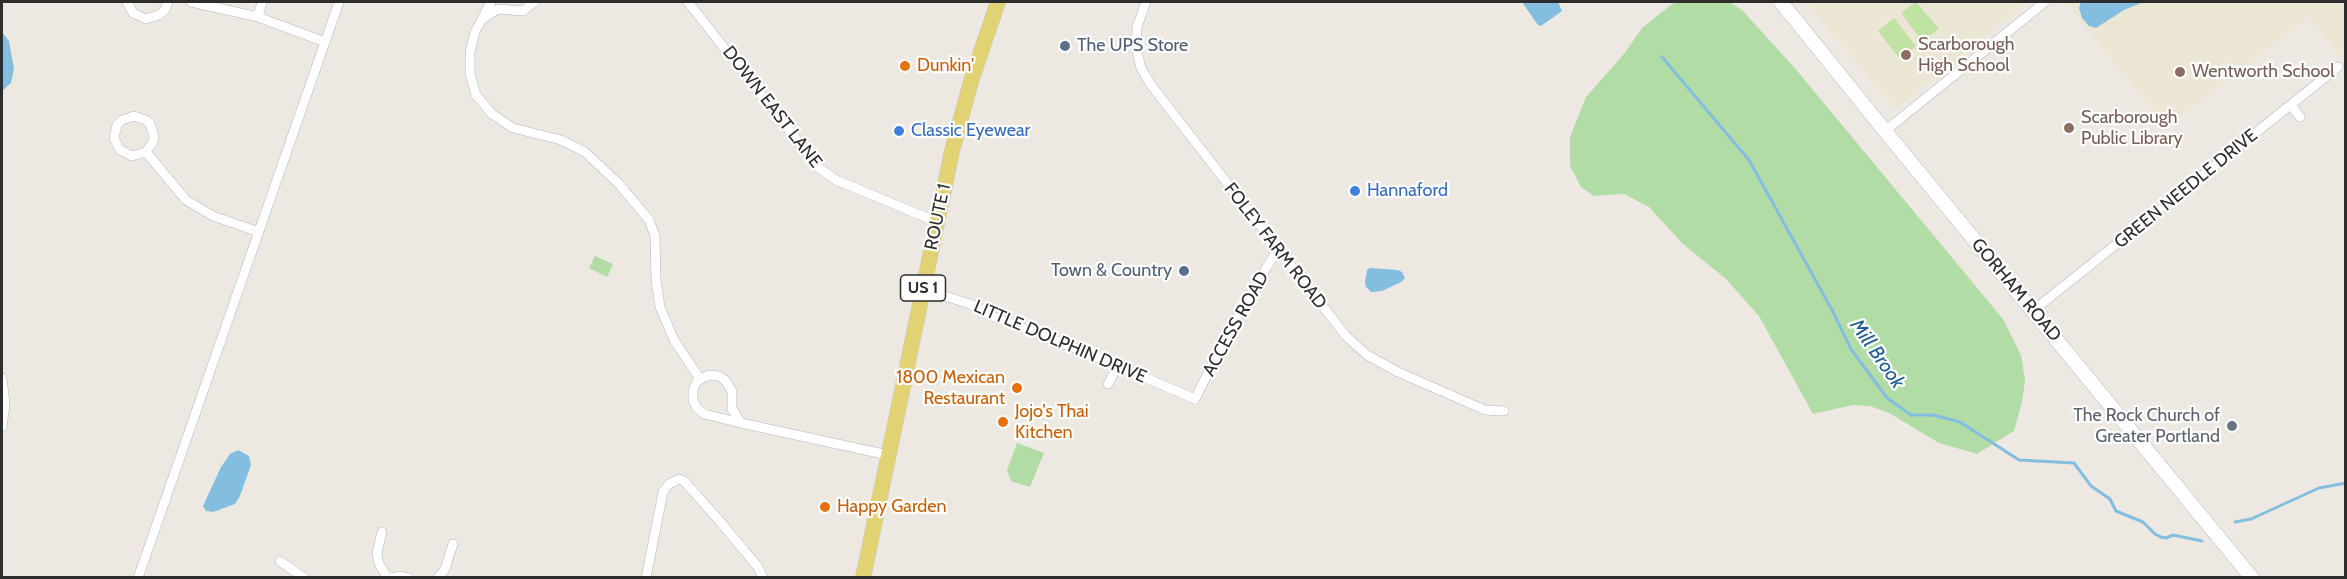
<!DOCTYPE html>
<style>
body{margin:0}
#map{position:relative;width:2347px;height:579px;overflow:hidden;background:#ede9e2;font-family:Cabin,sans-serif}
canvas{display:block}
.frame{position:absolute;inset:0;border:3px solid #2d2d2d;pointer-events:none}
</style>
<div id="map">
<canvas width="2347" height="579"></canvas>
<div class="frame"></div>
</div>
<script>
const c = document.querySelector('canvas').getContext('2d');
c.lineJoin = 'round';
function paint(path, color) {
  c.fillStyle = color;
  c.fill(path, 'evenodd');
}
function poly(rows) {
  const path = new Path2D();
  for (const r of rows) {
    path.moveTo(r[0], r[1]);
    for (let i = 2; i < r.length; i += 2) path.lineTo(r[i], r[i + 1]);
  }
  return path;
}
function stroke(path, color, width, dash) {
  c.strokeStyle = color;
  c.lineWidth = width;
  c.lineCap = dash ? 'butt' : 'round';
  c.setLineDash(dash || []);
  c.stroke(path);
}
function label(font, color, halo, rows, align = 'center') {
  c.font = font + ' Cabin,sans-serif';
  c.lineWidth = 4.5;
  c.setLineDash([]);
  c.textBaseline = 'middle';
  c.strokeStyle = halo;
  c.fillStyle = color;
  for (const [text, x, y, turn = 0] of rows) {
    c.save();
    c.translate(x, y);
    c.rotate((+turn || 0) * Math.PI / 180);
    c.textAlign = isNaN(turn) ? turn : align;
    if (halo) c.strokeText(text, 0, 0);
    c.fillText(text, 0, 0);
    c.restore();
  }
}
paint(poly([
 [1806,2,2027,2,1895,109],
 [2065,2,2345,2,2345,61,2309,17,2167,127]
]), '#ece7d4');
paint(poly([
 [1679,2,1729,2,1742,10,1793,66,2003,319,2021,355,2025,381,2022,402,2014,431,1977,454,1939,443,1889,413,1870,406,1853,405,1813,414,1759,316,1726,279,1683,244,1649,207,1624,194,1594,196,1581,187,1570,166,1570,137,1586,97,1624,54,1642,28,1672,4],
 [595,256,613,264,607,277,589,268],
 [1017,443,1044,453,1030,487,1011,481,1007,470]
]), '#b2dca6');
paint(poly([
 [1916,2,1939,29,1922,41,1901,13],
 [1894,18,1916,46,1900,59,1878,31]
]), '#c0e2a3');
paint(poly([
 [1522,2,1558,2,1562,11,1541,26,1538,25],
 [2081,2,2141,2,2141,3,2124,10,2096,28,2089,26,2082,18,2079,8],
 [2,32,9,41,14,69,11,83,2,91],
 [1370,268,1398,270,1402,272,1405,278,1401,282,1382,291,1371,292,1366,287,1365,282,1367,270],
 [238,450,249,456,251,465,240,496,235,504,213,512,206,511,203,506,221,467,230,454]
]), '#83bee1');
stroke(poly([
 [1662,57,1749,160,1832,310,1851,349,1887,398,1911,415,1933,415,1960,422,2019,460,2074,463,2091,486,2110,499,2116,511,2143,522,2155,534,2161,537,2166,538,2173,535,2202,541],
 [2235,522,2251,519,2319,488,2346,483]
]), '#83bee1', 3);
const minor = poly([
 [127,2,133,13,146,19,159,15,165,10,168,2],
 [191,2,258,17,325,42],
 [491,2,475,32,470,52,470,74,476,95,492,114,513,128,561,140,585,152,619,184,649,220,655,236,656,280,660,307,674,340,700,379],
 [688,2,819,168,836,180,937,222],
 [1146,2,1137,27,1136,48,1141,68,1151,85,1346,336,1367,355,1398,372,1485,410,1504,411],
 [258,17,262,2],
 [484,18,498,9,523,11,534,2],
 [2291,105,2300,117],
 [1885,131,2045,2],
 [146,152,132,156,120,150,114,138,117,125,122,120,134,116,146,120,150,124,154,136,153,142,146,152,186,200,213,216,259,232],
 [923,289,970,304,989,315,1090,354,1195,399,1230,329,1277,250],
 [2034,310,2338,67],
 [2,378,5,404,2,427],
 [1108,384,1118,365],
 [741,423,732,409,732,391,725,380,719,376,709,375,697,381,693,390,693,400,697,408,704,414,741,423,888,455],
 [382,532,377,553,379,564,388,578],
 [280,561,304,578],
 [138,578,339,2],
 [391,578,401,576,409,578],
 [438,578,445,569,453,544],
 [646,578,663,492,669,484,679,479,684,481,717,518,758,567,763,578]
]);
const secondary = poly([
 [1781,2,1885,131,2252,578]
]);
const primary = poly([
 [863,578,952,151,972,78,998,2]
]);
stroke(minor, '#b5b6bf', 10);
stroke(secondary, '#b5b6bf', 15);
stroke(primary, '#c8c8c8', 16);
stroke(minor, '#fff', 9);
stroke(secondary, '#fff', 14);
stroke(primary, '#e1d373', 15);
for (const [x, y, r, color] of [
 [1065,46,6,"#5c6f8a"],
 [1906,55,6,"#8d6e63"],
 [905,66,6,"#e8710a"],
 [2180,72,6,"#8d6e63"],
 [2069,128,6,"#8d6e63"],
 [899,131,6,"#3f7fe0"],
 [1355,191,6,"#3f7fe0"],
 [1184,271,6,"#5c6f8a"],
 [1017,388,6,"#e8710a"],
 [1003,422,6,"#e8710a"],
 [2232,426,6,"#6b7280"],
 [825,507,6,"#e8710a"]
]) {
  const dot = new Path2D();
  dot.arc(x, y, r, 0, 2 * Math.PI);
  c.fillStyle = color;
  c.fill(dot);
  stroke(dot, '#fff', 2);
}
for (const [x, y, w] of [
 [923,288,45]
]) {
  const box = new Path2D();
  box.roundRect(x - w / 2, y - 13, w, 26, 4.5);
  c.fillStyle = '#fff';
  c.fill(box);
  stroke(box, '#2d2d2d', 1.5);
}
label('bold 16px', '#2d2d2d', null, [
 ["US 1",923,288]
]);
label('18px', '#785e54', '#fff', [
 ["Scarborough",1918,45],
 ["High School",1918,66],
 ["Wentworth School",2192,72],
 ["Scarborough",2081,118],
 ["Public Library",2081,139]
], 'left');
label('18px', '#4e5e75', '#fff', [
 ["The UPS Store",1077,46],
 ["Town & Country",1172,271,"right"]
], 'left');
label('18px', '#c56008', '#fff', [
 ["Dunkin'",917,66],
 ["1800 Mexican",1005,378,"right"],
 ["Restaurant",1005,399,"right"],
 ["Jojo's Thai",1015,412],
 ["Kitchen",1015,433],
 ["Happy Garden",837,507]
], 'left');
label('18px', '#2d2d2d', '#fff', [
 ["DOWN EAST LANE",772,107,52],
 ["GREEN NEEDLE DRIVE",2186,189,-39],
 ["ROUTE 1",938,217,-78],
 ["FOLEY FARM ROAD",1275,246,52],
 ["GORHAM ROAD",2016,290,50],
 ["ACCESS ROAD",1236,324,-61],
 ["LITTLE DOLPHIN DRIVE",1060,342,23]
]);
label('18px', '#366cbe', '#fff', [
 ["Classic Eyewear",911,131],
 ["Hannaford",1367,191]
], 'left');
label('18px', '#5b616d', '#fff', [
 ["The Rock Church of",2220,416],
 ["Greater Portland",2220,437]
], 'right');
label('italic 20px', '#1f5d90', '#fff', [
 ["Mill Brook",1877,354,55]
]);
</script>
